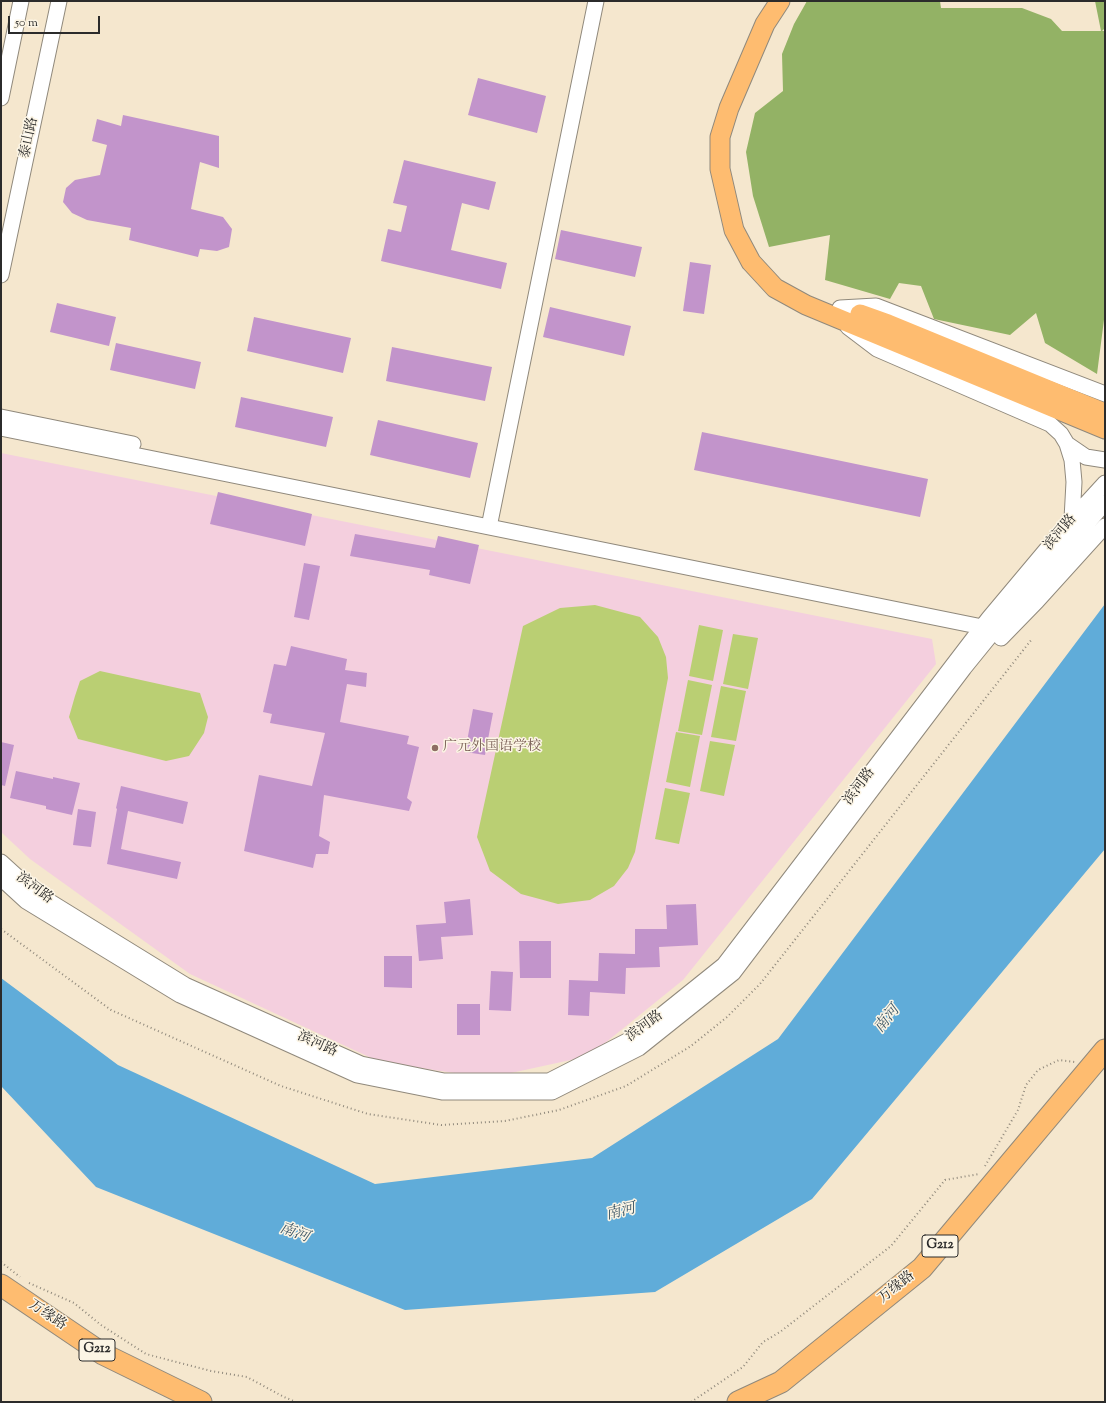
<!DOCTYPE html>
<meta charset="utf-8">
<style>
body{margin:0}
#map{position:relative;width:1106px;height:1403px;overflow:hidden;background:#f5e7ce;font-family:"Sorts Mill Goudy",serif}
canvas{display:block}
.frame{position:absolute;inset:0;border:2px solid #2b2b2b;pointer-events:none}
.scale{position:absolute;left:8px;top:16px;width:92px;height:18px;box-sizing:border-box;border:2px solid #2b2b2b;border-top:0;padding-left:5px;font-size:12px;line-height:14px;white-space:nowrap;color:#2b2b2b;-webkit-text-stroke:3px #fcf5e5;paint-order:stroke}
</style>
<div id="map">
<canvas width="1106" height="1403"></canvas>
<div class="frame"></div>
<div class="scale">50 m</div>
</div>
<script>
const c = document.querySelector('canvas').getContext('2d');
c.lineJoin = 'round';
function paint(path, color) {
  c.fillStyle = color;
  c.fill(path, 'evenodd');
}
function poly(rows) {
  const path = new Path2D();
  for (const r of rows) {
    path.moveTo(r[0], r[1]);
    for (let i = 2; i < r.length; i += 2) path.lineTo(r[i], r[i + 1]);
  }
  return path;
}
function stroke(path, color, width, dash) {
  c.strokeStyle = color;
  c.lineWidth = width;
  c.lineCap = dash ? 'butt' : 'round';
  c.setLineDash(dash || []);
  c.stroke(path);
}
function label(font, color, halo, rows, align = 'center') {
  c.font = font + ' "Sorts Mill Goudy","Noto Serif SC",serif';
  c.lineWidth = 3;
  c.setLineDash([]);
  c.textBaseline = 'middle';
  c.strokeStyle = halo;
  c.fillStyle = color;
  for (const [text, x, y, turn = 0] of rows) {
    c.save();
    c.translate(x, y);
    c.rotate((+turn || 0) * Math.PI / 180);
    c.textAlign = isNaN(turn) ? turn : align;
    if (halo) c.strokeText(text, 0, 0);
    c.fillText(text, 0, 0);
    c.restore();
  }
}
paint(poly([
 [1,453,932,639,936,664,683,980,589,1056,488,1078,380,1062,190,974,30,859,1,832]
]), '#f4cfde');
paint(poly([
 [595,605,640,617,658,637,666,657,668,678,635,852,628,868,614,886,590,900,558,904,521,894,490,871,477,837,523,626,560,608],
 [699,625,723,630,713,681,689,676],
 [733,634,758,638,748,689,723,684],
 [100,671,200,693,208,717,204,733,189,756,166,761,78,739,69,717,75,696,80,681],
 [688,680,712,685,702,735,678,731],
 [721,686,746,691,736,741,711,737],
 [676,732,700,736,690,787,666,782],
 [710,741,735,745,724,796,700,791],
 [665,788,690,793,679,844,655,839]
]), '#bacf73');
paint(poly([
 [807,1,940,1,941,8,1022,8,1051,19,1062,31,1101,31,1095,1,1105,1,1105,28,1102,31,1105,31,1105,312,1097,374,1045,343,1036,313,1010,335,934,319,921,286,899,283,890,299,825,280,830,235,769,247,753,196,746,152,755,113,783,91,782,54,794,24]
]), '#93b265');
paint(poly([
 [1105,604,1105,849,812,1199,655,1292,405,1310,96,1187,1,1086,1,978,118,1065,375,1184,592,1158,778,1039]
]), '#60acd9');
paint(poly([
 [478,78,546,96,537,133,468,115],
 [123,115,219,136,219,168,200,162,191,209,223,217,232,229,229,247,217,251,200,249,198,257,129,240,131,228,87,220,72,213,63,202,66,188,75,180,100,175,107,145,92,141,97,119,121,126],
 [404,160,496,182,489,210,462,203,451,250,507,263,501,289,381,261,388,229,401,232,407,206,393,203],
 [561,230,642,247,635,277,555,259],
 [690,262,711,265,704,314,683,311],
 [57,303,116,317,109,346,50,332],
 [550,307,631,326,624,356,543,337],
 [254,317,351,338,343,373,247,351],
 [116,343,201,362,195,389,110,370],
 [392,347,492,367,485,401,386,381],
 [241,397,333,417,326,447,235,427],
 [378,420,478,443,470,478,370,455],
 [702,432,928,479,920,517,694,470],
 [218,492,312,514,305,546,210,524],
 [355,534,435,548,438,536,479,545,470,584,429,575,430,570,350,556],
 [304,563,320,566,309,620,294,617],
 [291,646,347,659,345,670,367,673,366,687,347,684,340,722,409,736,407,744,419,747,407,798,412,802,409,811,324,795,319,836,330,842,328,854,316,854,313,868,244,851,259,775,312,786,325,733,270,723,272,714,263,712,274,664,286,666],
 [473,709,493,713,485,755,465,752],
 [1,742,14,745,5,786,1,785],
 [16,771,53,779,53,777,80,783,72,815,46,809,46,806,10,798],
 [121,786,188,802,183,824,128,811,121,849,181,862,177,879,107,864,117,809,116,808],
 [78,809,96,812,91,847,73,845],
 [470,899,473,935,441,937,443,959,419,961,416,925,446,923,444,902],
 [696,904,698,945,659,947,660,967,626,968,625,994,590,992,589,1016,568,1015,569,980,598,981,599,953,635,954,635,929,667,929,666,905],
 [519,941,551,941,551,978,520,978],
 [384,956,412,956,412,988,384,987],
 [491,971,513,972,511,1011,489,1010],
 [457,1004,480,1004,480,1035,457,1035]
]), '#c294cb');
const minor = poly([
 [1,98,21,1],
 [1,275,59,1],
 [840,308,876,306,1105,394],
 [848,327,877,349,1050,424,1061,434,1067,444,1072,460,1074,482,1072,519],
 [1,417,133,444],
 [1,428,1007,632],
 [1067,444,1086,457,1105,460],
 [489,527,596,1],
 [1001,638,1037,601,1105,526],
 [1,862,34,892,185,985,361,1064,444,1081,549,1081,633,1038,724,965,989,618,1072,519,1105,483],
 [1,878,26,901,180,995,357,1075,442,1092,552,1092,639,1048,733,973,964,668,1003,620,1105,503]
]);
const major = poly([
 [780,1,765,24,729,108,720,137,720,169,734,230,751,262,775,288,806,305,1105,429],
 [860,314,888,324,1105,413]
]);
const highway = poly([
 [1,1285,103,1354,201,1402],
 [738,1402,781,1382,922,1268,1105,1050]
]);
stroke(minor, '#90897c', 17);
stroke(major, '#90897c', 21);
stroke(highway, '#90897c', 23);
stroke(poly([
 [1,929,111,1010,281,1086,368,1114,441,1125,505,1121,559,1110,626,1086,691,1046,727,1017,760,984,1032,639],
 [985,1166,1018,1110,1026,1085,1038,1070,1059,1060,1075,1062],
 [1,1262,20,1277],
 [29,1283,74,1303,101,1325,146,1354,211,1371,247,1377,284,1397,296,1402],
 [691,1402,743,1367,763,1342,780,1332,891,1246,945,1180,979,1174]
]), '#90897c', 2, [1, 3]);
stroke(minor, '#fff', 15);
stroke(major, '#febc70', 19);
stroke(highway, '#febc70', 21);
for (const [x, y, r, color] of [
 [435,748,4,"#8d6e63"]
]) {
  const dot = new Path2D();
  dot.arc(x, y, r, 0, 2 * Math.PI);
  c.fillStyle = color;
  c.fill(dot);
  stroke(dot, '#fcf5e5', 1.5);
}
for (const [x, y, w] of [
 [940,1246,36],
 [97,1350,36]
]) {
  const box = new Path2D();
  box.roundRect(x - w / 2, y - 11, w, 22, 3);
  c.fillStyle = '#fcf5e5';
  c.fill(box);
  stroke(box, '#2b2b2b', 1);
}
label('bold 13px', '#2b2b2b', null, [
 ["G212",940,1246],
 ["G212",97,1350]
]);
label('14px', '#2b2b2b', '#fcf5e5', [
 ["泰山路",30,138,-78],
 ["滨河路",1061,533,-50],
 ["滨河路",860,787,-53],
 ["滨河路",34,889,37],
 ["滨河路",645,1027,-36],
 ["滨河路",317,1045,24],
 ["万缘路",897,1288,-39],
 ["万缘路",47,1316,34]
]);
label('14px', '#785e54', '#fcf5e5', [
 ["广元外国语学校",443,748]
], 'left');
label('italic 15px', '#3e5868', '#fcf5e5', [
 ["南河",888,1020,-51],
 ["南河",621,1213,-14],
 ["南河",294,1234,20]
]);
</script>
